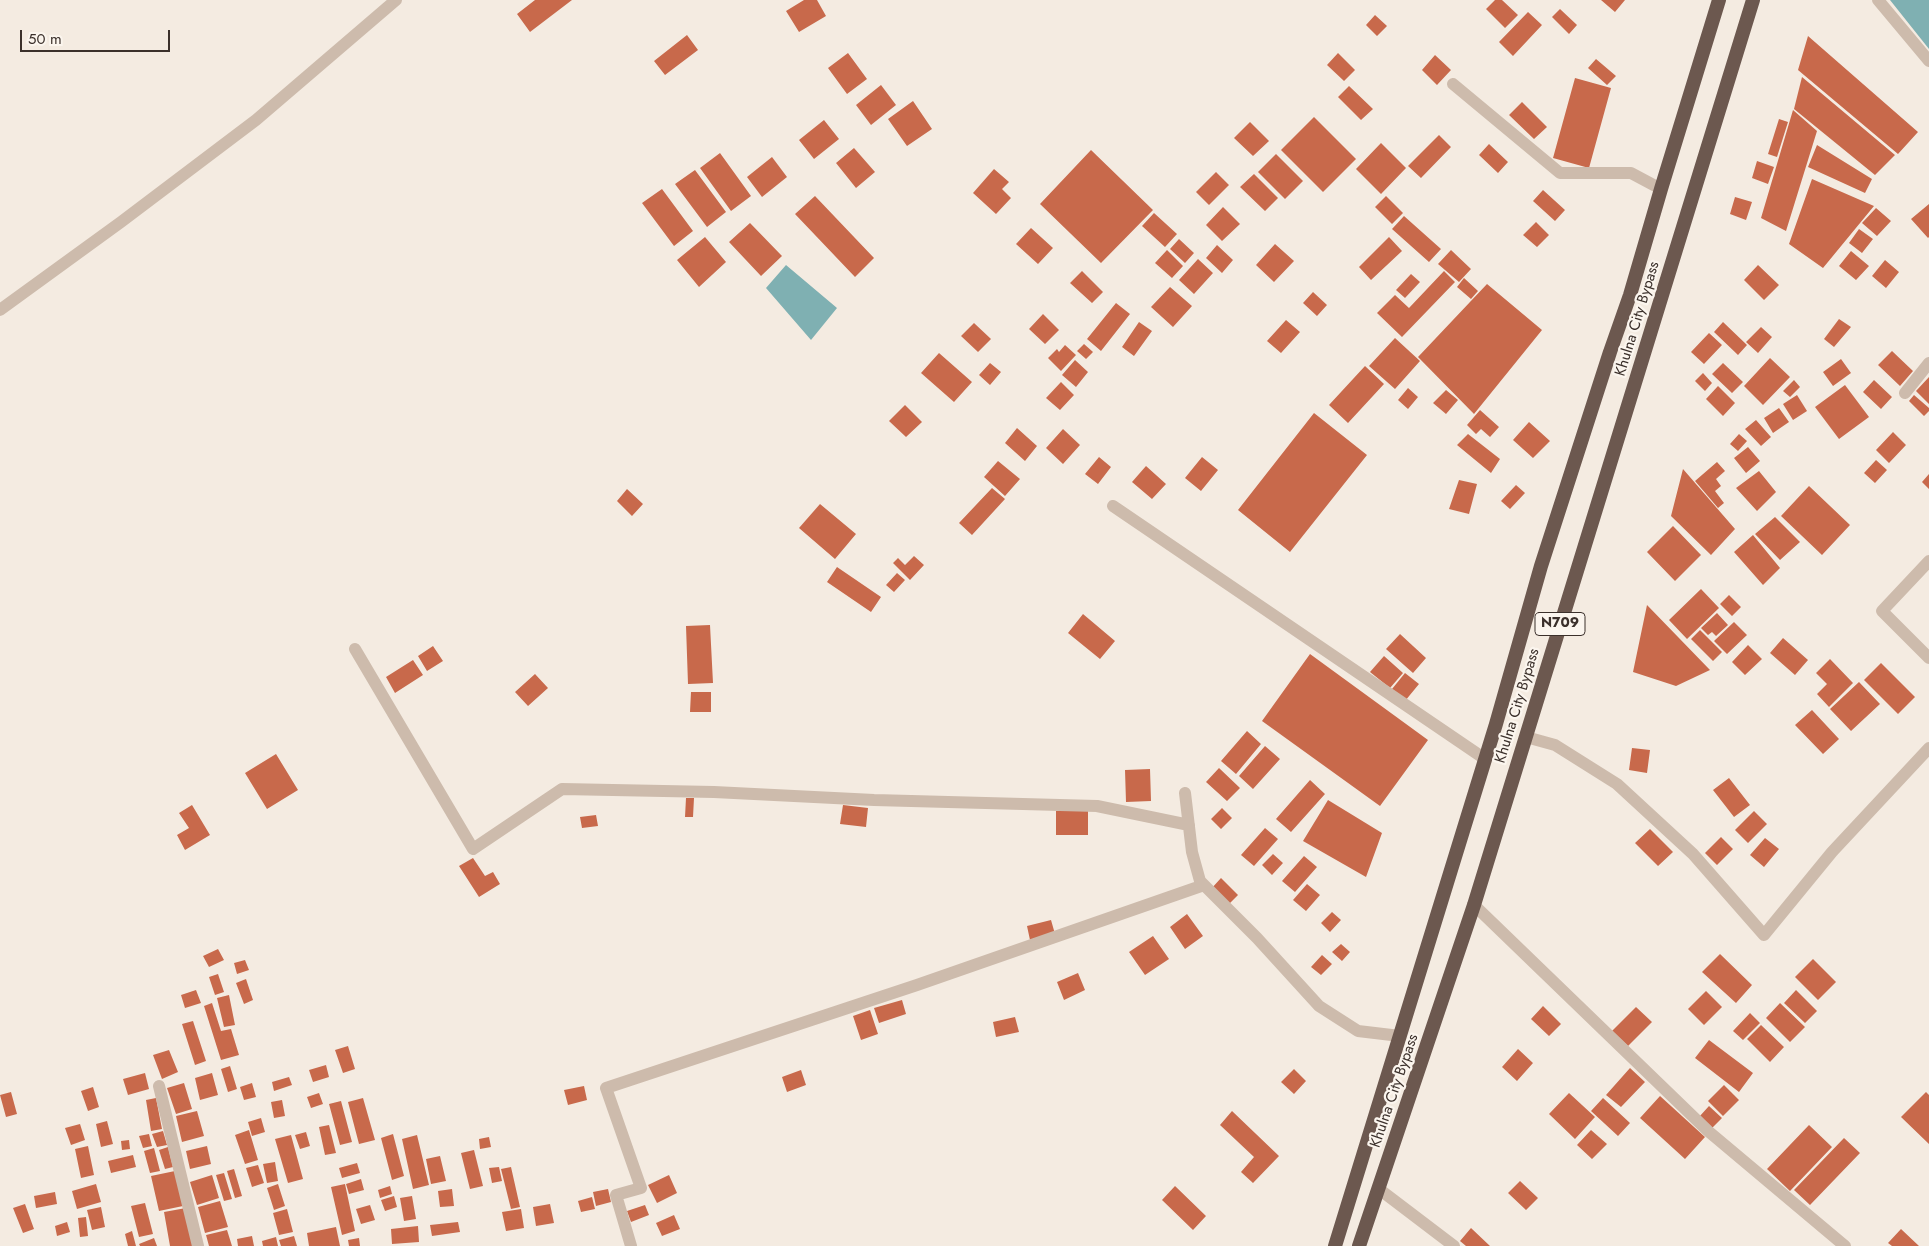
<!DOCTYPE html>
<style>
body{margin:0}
#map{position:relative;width:1929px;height:1246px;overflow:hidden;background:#f4ebe1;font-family:Jost,sans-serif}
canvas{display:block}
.scale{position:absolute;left:20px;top:30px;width:150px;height:22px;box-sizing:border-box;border:2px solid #3b302b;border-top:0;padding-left:6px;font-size:15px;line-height:18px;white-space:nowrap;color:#3b302b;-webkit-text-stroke:4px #fbf5ee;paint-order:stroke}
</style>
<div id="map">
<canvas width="1929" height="1246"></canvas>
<div class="scale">50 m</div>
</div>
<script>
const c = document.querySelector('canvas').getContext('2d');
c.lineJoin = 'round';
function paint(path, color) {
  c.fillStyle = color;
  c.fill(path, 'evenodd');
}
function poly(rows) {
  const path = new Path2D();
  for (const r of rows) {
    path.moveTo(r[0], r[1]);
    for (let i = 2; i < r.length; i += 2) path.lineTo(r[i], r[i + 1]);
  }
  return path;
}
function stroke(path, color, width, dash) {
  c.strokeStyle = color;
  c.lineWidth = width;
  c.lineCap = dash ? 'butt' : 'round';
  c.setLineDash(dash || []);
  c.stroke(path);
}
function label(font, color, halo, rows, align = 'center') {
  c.font = font + ' Jost,sans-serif';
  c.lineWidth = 4.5;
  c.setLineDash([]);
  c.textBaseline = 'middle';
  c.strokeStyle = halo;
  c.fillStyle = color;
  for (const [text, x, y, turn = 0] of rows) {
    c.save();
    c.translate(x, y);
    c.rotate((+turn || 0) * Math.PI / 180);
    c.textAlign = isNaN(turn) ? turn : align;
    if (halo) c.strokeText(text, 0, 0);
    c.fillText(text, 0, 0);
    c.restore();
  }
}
paint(poly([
 [1890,0,1929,0,1929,49],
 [786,265,837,308,811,340,766,288]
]), '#7fb0b2');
paint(poly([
 [535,0,572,0,530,32,517,14],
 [804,0,817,0,826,16,799,32,786,11],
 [1495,0,1502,0,1518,15,1505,28,1486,9],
 [1601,0,1625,0,1615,12],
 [1560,9,1577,25,1569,34,1552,17],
 [1528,12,1542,25,1513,56,1499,42],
 [1375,15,1387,26,1377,36,1366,25],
 [687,35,698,50,665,75,654,61],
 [1808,36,1918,132,1898,154,1798,70],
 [848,53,867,79,847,94,828,68],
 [1338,53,1355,70,1344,81,1327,65],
 [1435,55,1451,70,1437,85,1422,70],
 [1596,59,1616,76,1607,85,1588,68],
 [1802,77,1895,155,1875,175,1794,109],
 [1575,78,1611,88,1589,168,1553,158],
 [881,85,896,105,871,125,856,105],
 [1349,86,1373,109,1361,120,1338,97],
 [913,101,932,129,907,146,888,119],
 [1522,102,1547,127,1534,139,1509,115],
 [1793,110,1817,131,1786,231,1761,218],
 [1314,117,1356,159,1323,192,1281,150],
 [1779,119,1788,122,1777,157,1768,154],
 [824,120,839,139,814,159,799,140],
 [1250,122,1269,141,1253,156,1234,138],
 [1439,135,1451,147,1421,178,1408,166],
 [1381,143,1406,168,1381,194,1356,169],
 [1489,144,1508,162,1498,173,1479,155],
 [1817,145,1872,179,1865,193,1808,167],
 [854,148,875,172,856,188,836,163],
 [1091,150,1153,210,1101,263,1040,204],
 [720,153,751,196,731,211,700,168],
 [1276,154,1303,181,1285,199,1258,172],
 [772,157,787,177,762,197,747,177],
 [1757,161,1774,167,1768,184,1752,178],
 [994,169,1009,182,1002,189,1011,198,996,214,973,193],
 [695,170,726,212,707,227,675,184],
 [1216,172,1229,185,1209,205,1196,192],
 [1254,174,1278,198,1265,211,1240,187],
 [1812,179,1874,206,1823,268,1789,244],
 [662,189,693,231,674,246,642,203],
 [1543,190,1565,210,1555,221,1533,201],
 [815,196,874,258,855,277,795,214],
 [1386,196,1403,213,1392,224,1375,207],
 [1735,197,1752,202,1746,220,1730,214],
 [1929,204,1929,237,1928,238,1911,219],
 [1223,207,1240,224,1222,241,1206,225],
 [1876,208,1891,221,1877,236,1862,223],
 [1154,213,1177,234,1165,247,1142,226],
 [1404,216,1441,249,1429,262,1392,229],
 [1536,222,1549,235,1537,247,1523,235],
 [750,223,782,256,761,276,729,242],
 [1031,228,1053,248,1038,264,1016,244],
 [1859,229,1873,239,1862,253,1849,243],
 [705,237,726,262,699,287,677,260],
 [1389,237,1402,251,1371,280,1359,267],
 [1179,239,1194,253,1185,263,1170,249],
 [1275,244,1294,261,1274,282,1256,265],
 [1217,245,1233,260,1222,273,1206,258],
 [1167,250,1183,266,1172,278,1155,263],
 [1451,250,1471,269,1459,282,1438,264],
 [1851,251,1869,266,1856,280,1839,266],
 [1198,259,1213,273,1194,294,1179,280],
 [1885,260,1899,272,1886,288,1872,276],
 [1758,265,1779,285,1764,300,1744,280],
 [1082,271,1103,292,1092,303,1070,283],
 [1444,271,1455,282,1402,337,1377,313,1395,295,1409,308],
 [1411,274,1420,282,1405,298,1396,290],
 [1464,278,1478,291,1471,299,1457,287],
 [1487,284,1542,330,1474,414,1418,357],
 [1170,287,1192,306,1173,327,1151,307],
 [1313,292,1327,305,1317,316,1303,303],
 [1116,303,1130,314,1101,351,1087,339],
 [1043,314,1059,330,1045,344,1029,329],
 [1839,319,1851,327,1834,347,1824,339],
 [1286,320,1300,332,1281,353,1267,341],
 [1139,322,1152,331,1134,356,1122,347],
 [1723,322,1747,345,1738,355,1714,332],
 [974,323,991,339,978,352,961,336],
 [1761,327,1772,337,1758,353,1746,342],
 [1709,333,1722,345,1704,364,1691,352],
 [1395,338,1420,361,1395,389,1369,366],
 [1084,344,1093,352,1086,359,1077,351],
 [1065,345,1076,355,1061,371,1048,358,1057,349,1059,352],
 [1892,351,1913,371,1900,386,1878,365],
 [939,353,972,382,954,402,921,373],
 [1770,358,1790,377,1763,405,1744,386],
 [1841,359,1851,373,1833,386,1823,372],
 [1075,360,1088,372,1076,387,1062,375],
 [990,363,1001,372,990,385,979,375],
 [1723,363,1743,382,1732,393,1712,374],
 [1365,366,1384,384,1348,423,1329,405],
 [1703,373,1712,383,1705,391,1695,381],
 [1929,377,1929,404,1916,391],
 [1794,380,1800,387,1790,397,1783,391],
 [1874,380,1892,397,1881,409,1863,392],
 [1061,382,1074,395,1060,410,1046,398],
 [1845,385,1869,417,1839,439,1815,407],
 [1718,386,1735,403,1723,416,1706,399],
 [1408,388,1418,397,1408,409,1398,400],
 [1446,390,1458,400,1446,414,1433,403],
 [1797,395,1807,411,1793,420,1783,404],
 [1914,395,1929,408,1929,411,1924,416,1909,401],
 [905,405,922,422,906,437,889,421],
 [1779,408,1789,422,1773,433,1764,418],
 [1480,410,1499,427,1490,437,1481,429,1476,434,1467,425],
 [1314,413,1367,455,1290,552,1238,510],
 [1756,420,1771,437,1761,446,1745,429],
 [1529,422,1550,441,1533,458,1513,440],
 [1017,428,1037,446,1025,461,1005,443],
 [1063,429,1080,445,1063,464,1046,448],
 [1893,432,1906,445,1889,463,1876,450],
 [1468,434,1500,459,1491,473,1457,445],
 [1739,434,1747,441,1738,451,1730,444],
 [1748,447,1760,461,1746,473,1734,458],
 [1099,457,1111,467,1098,484,1085,474],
 [1202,457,1218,470,1201,491,1185,478],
 [1876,460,1887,470,1875,483,1864,473],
 [998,461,1020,479,1005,496,984,477],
 [1717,462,1725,471,1716,479,1721,486,1715,491,1724,503,1718,508,1695,481],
 [1146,466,1166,484,1152,499,1132,482],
 [1683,469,1735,529,1711,555,1671,516],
 [1759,471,1776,492,1757,511,1736,488],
 [1929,474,1929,489,1922,482],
 [1459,480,1477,484,1469,514,1449,509],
 [1516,485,1525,493,1510,509,1501,501],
 [1809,486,1850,525,1822,555,1781,516],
 [992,488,1005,499,972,535,959,523],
 [627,489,643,504,632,516,617,501],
 [820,504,856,534,835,559,799,528],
 [1775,517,1800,542,1780,560,1755,534],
 [1673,526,1701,555,1675,581,1647,552],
 [1753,535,1780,568,1763,585,1734,552],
 [914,556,924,565,910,580,893,563,898,558,905,565],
 [837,567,881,597,871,612,827,582],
 [897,573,905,580,894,592,886,585],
 [1701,589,1719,608,1687,639,1669,620],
 [1729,595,1741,607,1732,616,1720,604],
 [1647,605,1710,670,1676,686,1633,672],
 [1717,613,1728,625,1716,636,1712,632,1708,635,1701,628],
 [1083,614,1115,641,1100,659,1068,633],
 [1734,622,1747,635,1727,654,1714,641],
 [710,625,713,683,688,684,686,626],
 [1700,630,1722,652,1713,661,1691,639],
 [1400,634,1426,658,1413,673,1386,649],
 [1783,638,1808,660,1795,675,1770,653],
 [1748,645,1762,659,1745,675,1732,662],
 [433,646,443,661,427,671,418,656],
 [1310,654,1428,740,1380,806,1262,721],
 [1384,656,1403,673,1390,688,1370,672],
 [1830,659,1853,683,1829,707,1817,694,1827,684,1816,673],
 [413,660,423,675,395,693,386,677],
 [1881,663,1915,697,1898,714,1864,680],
 [1405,673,1419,684,1405,701,1392,689],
 [535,674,548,688,528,706,515,692],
 [1859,682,1880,704,1851,731,1830,709],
 [691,692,711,692,711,712,690,712],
 [1812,710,1839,739,1823,754,1795,725],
 [1247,731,1261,744,1236,774,1221,761],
 [1265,746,1280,759,1253,789,1239,776],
 [1632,748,1650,750,1647,773,1629,770],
 [276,754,298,790,267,809,245,773],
 [1219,768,1240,788,1227,801,1206,782],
 [1150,769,1151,801,1126,802,1125,770],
 [1729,778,1750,805,1734,817,1713,790],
 [1310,780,1325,794,1291,832,1276,819],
 [686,798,694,798,693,817,685,817],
 [1328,800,1382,833,1366,877,1303,841],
 [192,805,210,835,185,850,177,835,189,828,179,813],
 [843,805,868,808,866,827,840,824],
 [1222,808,1232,818,1221,829,1211,819],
 [1056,811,1088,811,1088,835,1056,835],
 [1754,811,1767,824,1748,843,1735,830],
 [596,815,598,826,582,828,580,817],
 [1265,828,1278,839,1254,866,1241,855],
 [1650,829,1673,852,1658,866,1635,843],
 [1721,837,1733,849,1717,865,1705,853],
 [1765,838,1779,849,1764,867,1750,855],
 [1273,854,1283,863,1272,875,1262,865],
 [1304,856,1317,867,1295,892,1282,881],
 [473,858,485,876,493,872,500,884,479,897,459,866],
 [1221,878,1238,895,1228,905,1211,889],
 [1307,884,1320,895,1306,911,1293,900],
 [1332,912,1341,920,1330,932,1321,923],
 [1187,914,1203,936,1185,949,1170,927],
 [1051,920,1055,934,1030,940,1027,926],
 [1153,936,1169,959,1145,975,1129,952],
 [1341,944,1350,952,1342,961,1332,952],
 [218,949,224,960,209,967,203,956],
 [1720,954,1752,985,1736,1003,1702,972],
 [1322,955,1332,964,1321,975,1311,967],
 [1813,959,1836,982,1818,1000,1795,977],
 [245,960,249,970,237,974,234,963],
 [1078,973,1085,990,1064,1000,1057,982],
 [218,974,224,992,215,995,209,977],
 [246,979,253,1000,244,1004,236,983],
 [196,990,201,1003,185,1008,181,995],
 [1796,990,1817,1011,1805,1023,1784,1003],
 [1706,991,1722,1007,1704,1025,1688,1009],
 [229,995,235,1025,224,1027,217,998],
 [902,1000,906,1014,879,1023,874,1008],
 [212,1003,221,1031,231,1029,239,1055,221,1060,204,1006],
 [1780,1003,1805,1027,1790,1042,1766,1018],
 [1543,1006,1561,1024,1549,1036,1531,1019],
 [1636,1007,1652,1022,1628,1046,1612,1031],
 [870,1010,878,1034,861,1040,853,1016],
 [1750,1013,1760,1023,1743,1040,1733,1031],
 [1015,1017,1019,1032,996,1037,993,1022],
 [193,1021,206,1061,195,1065,182,1024],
 [1761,1025,1784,1047,1770,1062,1747,1039],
 [1709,1040,1753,1073,1739,1092,1695,1058],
 [348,1046,355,1069,343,1073,335,1050],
 [1518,1049,1533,1063,1517,1081,1502,1067],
 [169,1050,178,1072,162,1079,153,1055],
 [326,1065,329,1077,313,1082,309,1070],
 [230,1066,237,1089,228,1092,221,1069],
 [1630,1068,1645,1082,1621,1107,1606,1095],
 [1294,1069,1306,1081,1294,1094,1281,1082],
 [801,1070,806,1085,787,1092,782,1077],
 [145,1073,149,1089,128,1095,123,1079],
 [212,1073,218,1095,200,1100,195,1078],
 [289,1077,292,1085,274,1091,272,1082],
 [184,1083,192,1109,176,1114,167,1088],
 [252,1083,256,1097,244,1100,240,1087],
 [1724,1085,1739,1100,1723,1116,1708,1101],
 [584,1086,587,1100,568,1105,564,1090],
 [93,1087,99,1107,88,1111,81,1091],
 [11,1092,17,1114,6,1117,0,1095],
 [1926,1092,1929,1095,1929,1144,1901,1117],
 [319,1093,323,1104,311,1108,307,1097],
 [1569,1093,1595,1117,1575,1139,1549,1114],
 [1660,1096,1705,1137,1685,1159,1640,1118],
 [156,1098,162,1129,151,1131,146,1100],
 [363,1098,375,1140,359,1144,348,1102],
 [1603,1098,1630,1123,1618,1136,1591,1111],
 [282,1100,285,1116,274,1118,271,1102],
 [341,1101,352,1142,340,1145,329,1104],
 [1709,1106,1722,1118,1711,1129,1699,1117],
 [197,1111,204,1136,182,1142,176,1116],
 [1232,1111,1279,1156,1253,1183,1241,1172,1254,1157,1220,1125],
 [261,1118,265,1132,252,1136,248,1122],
 [107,1121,113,1144,101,1147,96,1124],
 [80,1124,85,1140,71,1145,65,1128],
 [329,1125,336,1153,325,1155,319,1127],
 [1809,1125,1832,1147,1790,1191,1767,1169],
 [249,1130,258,1160,245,1164,235,1135],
 [1591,1130,1607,1144,1592,1159,1577,1145],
 [163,1131,167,1145,157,1147,152,1134],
 [306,1132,310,1146,300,1149,295,1135],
 [149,1134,152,1146,143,1148,139,1136],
 [393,1134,404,1176,392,1180,381,1138],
 [291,1135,303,1179,288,1183,275,1139],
 [417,1135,429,1185,413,1189,402,1139],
 [489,1137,491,1147,480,1149,479,1139],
 [1844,1138,1860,1153,1810,1205,1794,1190],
 [129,1140,130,1149,122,1150,121,1141],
 [88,1146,94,1175,81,1178,75,1149],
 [207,1146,211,1164,190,1169,186,1151],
 [168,1147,173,1167,165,1169,159,1150],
 [154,1148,160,1171,150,1173,144,1151],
 [474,1150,483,1186,470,1189,461,1153],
 [133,1155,136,1167,111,1173,108,1161],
 [440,1156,446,1181,431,1184,426,1159],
 [275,1162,278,1181,267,1183,263,1164],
 [357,1163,360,1173,342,1178,339,1168],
 [258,1165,264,1183,252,1187,246,1168],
 [499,1167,502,1181,492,1183,489,1168],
 [511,1167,520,1207,511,1209,501,1169],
 [234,1169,242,1196,235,1198,227,1171],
 [175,1171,183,1206,159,1211,151,1176],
 [224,1173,232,1199,224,1201,216,1175],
 [212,1175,219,1198,197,1205,190,1182],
 [669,1175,677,1193,657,1203,648,1185],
 [361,1179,364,1190,349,1194,346,1184],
 [1520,1181,1538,1198,1526,1210,1508,1193],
 [96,1184,101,1202,77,1209,72,1191],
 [278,1184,285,1206,274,1210,267,1188],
 [345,1184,355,1231,342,1235,331,1187],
 [390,1186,392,1194,380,1198,378,1190],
 [1175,1186,1206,1216,1193,1230,1162,1200],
 [452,1189,454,1206,440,1207,438,1191],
 [608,1189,611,1202,596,1206,593,1192],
 [55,1192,57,1204,36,1208,34,1196],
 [394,1196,397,1207,385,1211,381,1200],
 [412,1196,416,1219,404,1221,400,1198],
 [592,1197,595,1209,581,1212,578,1201],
 [220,1201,228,1227,205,1233,198,1207],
 [145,1203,153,1234,139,1237,131,1206],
 [25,1204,34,1229,23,1233,13,1208],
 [550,1204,554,1223,536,1226,533,1207],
 [370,1205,375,1220,361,1224,356,1209],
 [645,1205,649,1215,631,1222,627,1211],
 [101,1207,105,1227,92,1230,87,1210],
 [186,1208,193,1246,170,1246,164,1212],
 [287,1209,293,1232,279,1235,273,1213],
 [521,1209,524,1228,506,1231,502,1212],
 [674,1215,680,1229,662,1236,656,1223],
 [86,1217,88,1236,80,1237,78,1218],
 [67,1222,70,1232,57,1236,55,1226],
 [458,1222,460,1232,432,1236,430,1225],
 [418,1226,419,1242,392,1244,391,1229],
 [336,1227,340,1246,309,1246,307,1233],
 [1471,1228,1490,1246,1466,1246,1460,1241],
 [1901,1229,1919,1246,1892,1246,1888,1243],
 [227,1230,232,1246,209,1246,206,1235],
 [132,1231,136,1246,128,1246,125,1234],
 [252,1236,254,1246,238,1246,237,1239],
 [294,1236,297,1246,281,1246,279,1240],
 [276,1237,278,1246,263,1246,262,1241],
 [154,1238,157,1246,140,1246,139,1244],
 [359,1238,360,1246,349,1246,348,1240]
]), '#c8694b');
stroke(poly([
 [1878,0,1929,61],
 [1453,84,1560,173,1631,173,1661,189],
 [0,310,121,222,256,120,396,0],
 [1905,393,1929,363],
 [1113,506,1485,759],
 [1929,561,1882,611,1929,658],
 [355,649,473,849,562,789,714,792,874,800,1097,806,1189,825],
 [1526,737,1555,745,1617,784,1693,854,1764,935,1832,852,1929,748],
 [1185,793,1192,852,1200,881,1257,938,1319,1006,1358,1031,1400,1036],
 [1474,905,1708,1131,1845,1246],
 [159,1086,198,1246],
 [1379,1189,1454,1246],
 [631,1246,616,1195,641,1188,606,1088,917,985,1204,885]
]), '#cdbbac', 12);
stroke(poly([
 [1335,1246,1496,724,1541,566,1610,352,1630,295,1661,189,1719,0],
 [1359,1246,1474,905,1753,0]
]), '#6c584f', 14);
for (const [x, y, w] of [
 [1560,624,50]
]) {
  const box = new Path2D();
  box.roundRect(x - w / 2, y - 11.5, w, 23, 4);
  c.fillStyle = '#fbf5ee';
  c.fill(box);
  stroke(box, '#3b302b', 1);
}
label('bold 14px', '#3b302b', null, [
 ["N709",1560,624]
]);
label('15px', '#3b302b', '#fbf5ee', [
 ["Khulna City Bypass",1638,319,-73],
 ["Khulna City Bypass",1518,706,-73],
 ["Khulna City Bypass",1395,1091,-71]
]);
</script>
